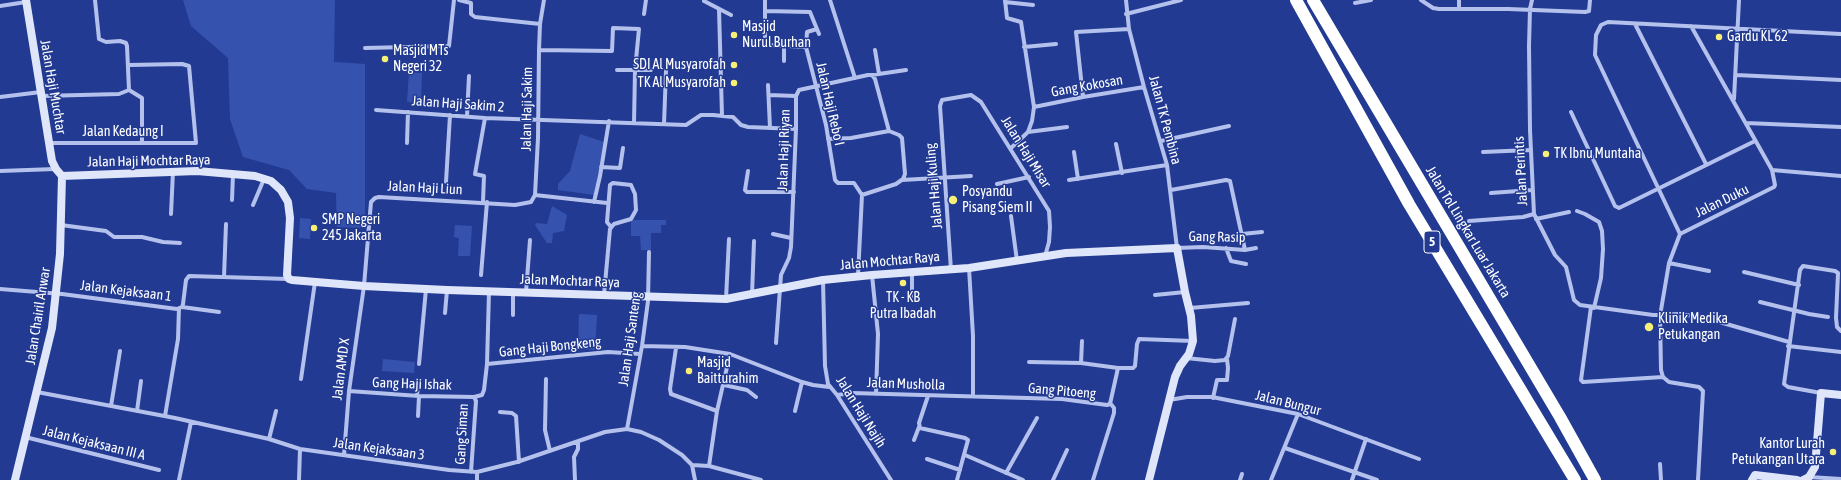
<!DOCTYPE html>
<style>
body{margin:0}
canvas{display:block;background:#223a92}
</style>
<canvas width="1841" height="480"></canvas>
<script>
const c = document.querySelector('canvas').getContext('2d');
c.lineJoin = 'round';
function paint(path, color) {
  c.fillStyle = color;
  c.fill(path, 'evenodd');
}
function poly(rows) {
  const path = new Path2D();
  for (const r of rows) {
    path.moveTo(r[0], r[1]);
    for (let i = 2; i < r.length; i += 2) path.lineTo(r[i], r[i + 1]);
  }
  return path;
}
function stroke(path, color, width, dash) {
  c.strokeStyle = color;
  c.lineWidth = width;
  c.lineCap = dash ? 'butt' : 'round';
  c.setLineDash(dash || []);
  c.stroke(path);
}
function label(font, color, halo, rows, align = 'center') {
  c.font = font + ' "Asap Condensed",sans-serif';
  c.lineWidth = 3;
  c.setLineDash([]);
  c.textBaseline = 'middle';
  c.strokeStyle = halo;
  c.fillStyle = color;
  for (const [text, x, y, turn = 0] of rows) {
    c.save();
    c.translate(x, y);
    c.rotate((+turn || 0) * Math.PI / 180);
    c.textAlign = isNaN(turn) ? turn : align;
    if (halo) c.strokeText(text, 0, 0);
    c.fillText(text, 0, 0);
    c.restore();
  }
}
paint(poly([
 [183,0,335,0,334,62,365,64,365,228,337,227,336,193,307,189,289,170,243,157,230,119,228,58,191,26],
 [409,72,422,73,421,103,407,102],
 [580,134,607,143,594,195,558,190,558,184,570,171],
 [552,206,567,215,564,231,553,233,552,243,547,243,535,225,536,223,547,224],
 [300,218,311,219,310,239,299,238],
 [631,220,666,220,666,225,661,225,661,233,651,233,651,250,641,250,640,236,631,236],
 [455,225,472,226,470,256,458,256,459,238,454,237],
 [579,314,597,315,595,350,578,349],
 [383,359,415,362,414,373,382,371]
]), '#3652af');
stroke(poly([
 [459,0,471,3,471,14,475,17,540,24],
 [765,0,765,43,770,45,806,47],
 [830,0,855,78],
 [1005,0,1007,18,1021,22,1034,107,1032,121,1028,132,1011,148],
 [1126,0,1129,29,1144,87,1167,165,1177,248,1203,247,1245,250,1256,248],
 [1421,0,1433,8,1439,9,1508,9,1585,12,1589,11,1590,0],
 [1532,0,1530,9,1529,46,1530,130,1534,214,1555,255,1566,267,1574,300,1580,305,1653,315,1679,314,1702,317,1789,342],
 [704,1,731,15],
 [1005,2,1033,5],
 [1355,3,1371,0],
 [0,6,26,2],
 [719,9,722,116],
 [1459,9,1459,0],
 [765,11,810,12,819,34],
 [644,14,646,0],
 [1126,14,1181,0],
 [1635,24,1706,164],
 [817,29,807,32,806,47,826,125,835,180,838,183,854,183,862,195,858,276],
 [1024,47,1056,44],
 [365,48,449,46,454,0],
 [539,50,612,51,613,28,639,29,635,70,634,123],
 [875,50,879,74],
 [784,61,784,45],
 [617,70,651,70],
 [872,75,906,70],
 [1736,75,1841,80],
 [768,85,770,128],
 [129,90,142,98,142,143],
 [769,95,796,96],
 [42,96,119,94,129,90,127,46,126,43,120,41,106,42,99,39,95,0],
 [0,97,41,92],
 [1083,97,1076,32,1129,29],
 [1734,99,1739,0],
 [1034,107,1083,97,1144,87],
 [376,110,485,118,686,125,701,115,713,115,733,117,741,125,748,127,796,129],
 [1571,112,1615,206,1619,208,1755,141],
 [467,116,469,76],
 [1746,123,1841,127],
 [664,124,666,71],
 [1028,132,1067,127],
 [828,139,851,138,889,131],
 [1161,141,1229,126],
 [50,143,196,143,189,66,182,64,129,65],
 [407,143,408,112],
 [1116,144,1122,173],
 [1074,152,1078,179],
 [1483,152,1530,150],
 [601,167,620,168,623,148],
 [1772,170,1841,176],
 [0,171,55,169],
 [748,171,745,190,747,192,794,192],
 [902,180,971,176],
 [1069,180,1167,165],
 [446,182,450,115],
 [997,184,1029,177],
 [1171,190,1226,180,1230,181,1245,250],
 [1491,193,1532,190],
 [535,195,607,203],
 [232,200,233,174],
 [483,202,484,176,475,174,485,118],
 [594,202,600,176,609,121],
 [253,205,264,179],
 [1577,211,1585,214,1599,222,1602,231,1603,249,1601,278,1594,308],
 [171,214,173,171],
 [1011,216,1017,261],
 [1536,219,1569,212],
 [1469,221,1523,217,1534,214],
 [61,225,106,231,114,237,142,237,163,242,180,243],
 [773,234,791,238],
 [1242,234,1262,232],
 [1680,234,1595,55,1596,35,1601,25,1608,22,1841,34],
 [1680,234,1774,187,1775,185,1772,170,1691,26],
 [1680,234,1669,263,1660,316,1661,370,1663,377,1669,382,1699,387,1703,391,1698,480],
 [1226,248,1231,261,1246,264],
 [1669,263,1709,271],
 [969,268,973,336,973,396],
 [951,270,940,106,942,100,971,95,981,102,1049,211,1050,227,1049,242,1045,256],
 [912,272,912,297],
 [1744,272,1799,285],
 [481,275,487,202],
 [872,275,878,334,876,394],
 [224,277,226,224],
 [823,280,825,366,828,384,837,395,891,480],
 [0,289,62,294,177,309,182,307,183,304,186,280,189,276,288,279],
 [526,292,530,240],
 [604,295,610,229,614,224,631,219,636,210,635,194,631,185,613,183,610,185,607,222,611,227],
 [752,295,754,241],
 [1155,295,1185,292],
 [726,299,729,239],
 [1760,302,1809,314,1828,317],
 [182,307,219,312],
 [1591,307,1581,380,1583,382,1663,377],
 [1190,308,1248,303],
 [445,313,447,290],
 [513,315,513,292],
 [776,343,781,275,789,258,791,247,796,129,796,96,799,90,868,75,872,75,875,79,889,131,899,135,902,138,905,174,903,179,896,184,862,195],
 [642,346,685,347,730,354,802,382,813,385,829,387],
 [1788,346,1841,352],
 [676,348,670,389,671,394,717,411],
 [1186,358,1215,361,1225,360,1228,356,1235,319],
 [1029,362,1081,363,1118,368],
 [1081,363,1082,341],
 [419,364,426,289],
 [487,364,608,352,640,354],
 [301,379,315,282],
 [546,379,545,430,550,451],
 [724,385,747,390,756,397],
 [349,391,419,396,474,397,482,395,484,390,487,364,489,292],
 [37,392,175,418,269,439,300,449,449,470,477,472,517,462,605,432,627,429,641,432,659,440,682,455,692,465,695,480],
 [1821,393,1788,387,1784,384,1800,270,1803,266,1835,271,1838,273,1836,318,1837,327,1841,331],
 [837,395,852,393,1062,399,1107,405,1110,404,1118,368,1133,368,1135,366,1137,344,1139,339,1193,341],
 [417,396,418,384],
 [928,396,919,423,920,428,965,438,968,440,957,480],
 [1213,398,1217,380,1227,380,1228,368,1227,359],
 [1169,400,1187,397,1212,397,1298,414,1419,459],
 [111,406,120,351],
 [137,411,141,381],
 [795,411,802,382],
 [500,412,512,413,516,416,519,462],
 [165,416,178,339,179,308],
 [418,416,419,396],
 [627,429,642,346,648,301,649,252],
 [25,437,159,470],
 [269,439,276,411],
 [914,440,919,427],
 [1285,448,1377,480],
 [344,455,349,391,364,286,371,202,375,198,379,197,515,205,531,202,535,195,538,138,539,50,540,24,544,0],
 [965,455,1023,480],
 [927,459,960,470],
 [1660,464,1661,480],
 [692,465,709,466,761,480],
 [709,466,717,411,730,354],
 [471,472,476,401,474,397],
 [477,472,477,480],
 [1006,473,1037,418],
 [1809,477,1841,479],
 [179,480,191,422],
 [299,480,300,449],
 [575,480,574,457,578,449,578,441],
 [1053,480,1067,450],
 [1093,480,1114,413,1114,408,1110,403],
 [1240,480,1242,474],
 [1271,480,1298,414],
 [1352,480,1366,439]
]), '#b4c1ed', 4);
stroke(poly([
 [26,0,52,161,56,169,62,176],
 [62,176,197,171,255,176,271,181,281,190,288,202,290,218,287,275,289,279,292,280,364,286,447,290,726,299,823,280,872,275,969,268,1066,253,1177,248,1185,292,1191,316,1193,341,1189,354,1180,366,1175,377,1149,480],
 [15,480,52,328,60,254,62,176],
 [1752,480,1755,475,1797,480],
 [1803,480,1809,477,1815,467,1821,393,1841,395]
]), '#e0e6fa', 8);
stroke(poly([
 [1296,0,1409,204,1575,480],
 [1313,0,1560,417,1595,480]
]), '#fff', 12);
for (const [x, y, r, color] of [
 [734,35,4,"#f8ef76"],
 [1719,37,4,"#f8ef76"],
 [385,59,4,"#f8ef76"],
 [734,65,4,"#f8ef76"],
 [734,83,4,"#f8ef76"],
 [1546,154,4,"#f8ef76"],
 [953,200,5,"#f8ef76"],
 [314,228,4,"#f8ef76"],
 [903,283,4,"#f8ef76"],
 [1649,327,5,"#f8ef76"],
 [689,371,4,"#f8ef76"],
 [1833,452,4,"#f8ef76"]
]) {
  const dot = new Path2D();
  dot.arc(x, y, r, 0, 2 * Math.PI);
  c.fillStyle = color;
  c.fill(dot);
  stroke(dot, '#223a92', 1.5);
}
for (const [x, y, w] of [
 [1432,242,16]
]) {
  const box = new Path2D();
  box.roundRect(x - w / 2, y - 11, w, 22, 3);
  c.fillStyle = '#223a92';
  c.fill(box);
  stroke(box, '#fff', 1);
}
label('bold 13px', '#fff', null, [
 ["5",1432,242]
]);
label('14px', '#fff', '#223a92', [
 ["Masjid",742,27],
 ["Nurul Burhan",742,43],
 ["Gardu KL 62",1727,37],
 ["Masjid MTs",393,51],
 ["Negeri 32",393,67],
 ["SDI Al Musyarofah",726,65,"right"],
 ["TK Al Musyarofah",726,83,"right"],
 ["TK Ibnu Muntaha",1554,154],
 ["Posyandu",962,192],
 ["Pisang Siem II",962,208],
 ["SMP Negeri",322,220],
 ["245 Jakarta",322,236],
 ["TK - KB",903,298,"center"],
 ["Putra Ibadah",903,314,"center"],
 ["Klinik Medika",1658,319],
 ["Petukangan",1658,335],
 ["Masjid",697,363],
 ["Baitturahim",697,379],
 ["Kantor Lurah",1825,444,"right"],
 ["Petukangan Utara",1825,460,"right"]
], 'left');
label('14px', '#fff', '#223a92', [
 ["Gang Kokosan",1087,86,-10],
 ["Jalan Haji Muchtar",53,87,80],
 ["Jalan Haji Sakim 2",458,104,4],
 ["Jalan Haji Rebo I",830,104,77],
 ["Jalan Haji Sakim",527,109,-89],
 ["Jalan TK Pembina",1165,120,75],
 ["Jalan Kedaung I",123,132],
 ["Jalan Haji Riyan",784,150,-88],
 ["Jalan Haji Misar",1026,152,58],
 ["Jalan Haji Mochtar Raya",149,161,-1],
 ["Jalan Perintis",1521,171,-93],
 ["Jalan Haji Kuling",934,186,-95],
 ["Jalan Haji Liun",425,188,3],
 ["Jalan Duku",1722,201,-26],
 ["Jalan Tol Lingkar Luar Jakarta",1468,232,59],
 ["Gang Rasip",1217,237,1],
 ["Jalan Mochtar Raya",890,261,-5],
 ["Jalan Mochtar Raya",570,281,2],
 ["Jalan Kejaksaan 1",126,291,7],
 ["Jalan Chairil Anwar",38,316,-81],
 ["Jalan Haji Santeng",630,339,-82],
 ["Gang Haji Bongkeng",550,347,-6],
 ["Jalan AMD X",341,369,-83],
 ["Gang Haji Ishak",412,384,2],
 ["Jalan Musholla",906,384,2],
 ["Gang Pitoeng",1062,391,5],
 ["Jalan Bungur",1288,403,14],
 ["Jalan Haji Najih",861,412,58],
 ["Gang Siman",462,434,-87],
 ["Jalan Kejaksaan III A",94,443,14],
 ["Jalan Kejaksaan 3",379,449,8]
]);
</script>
